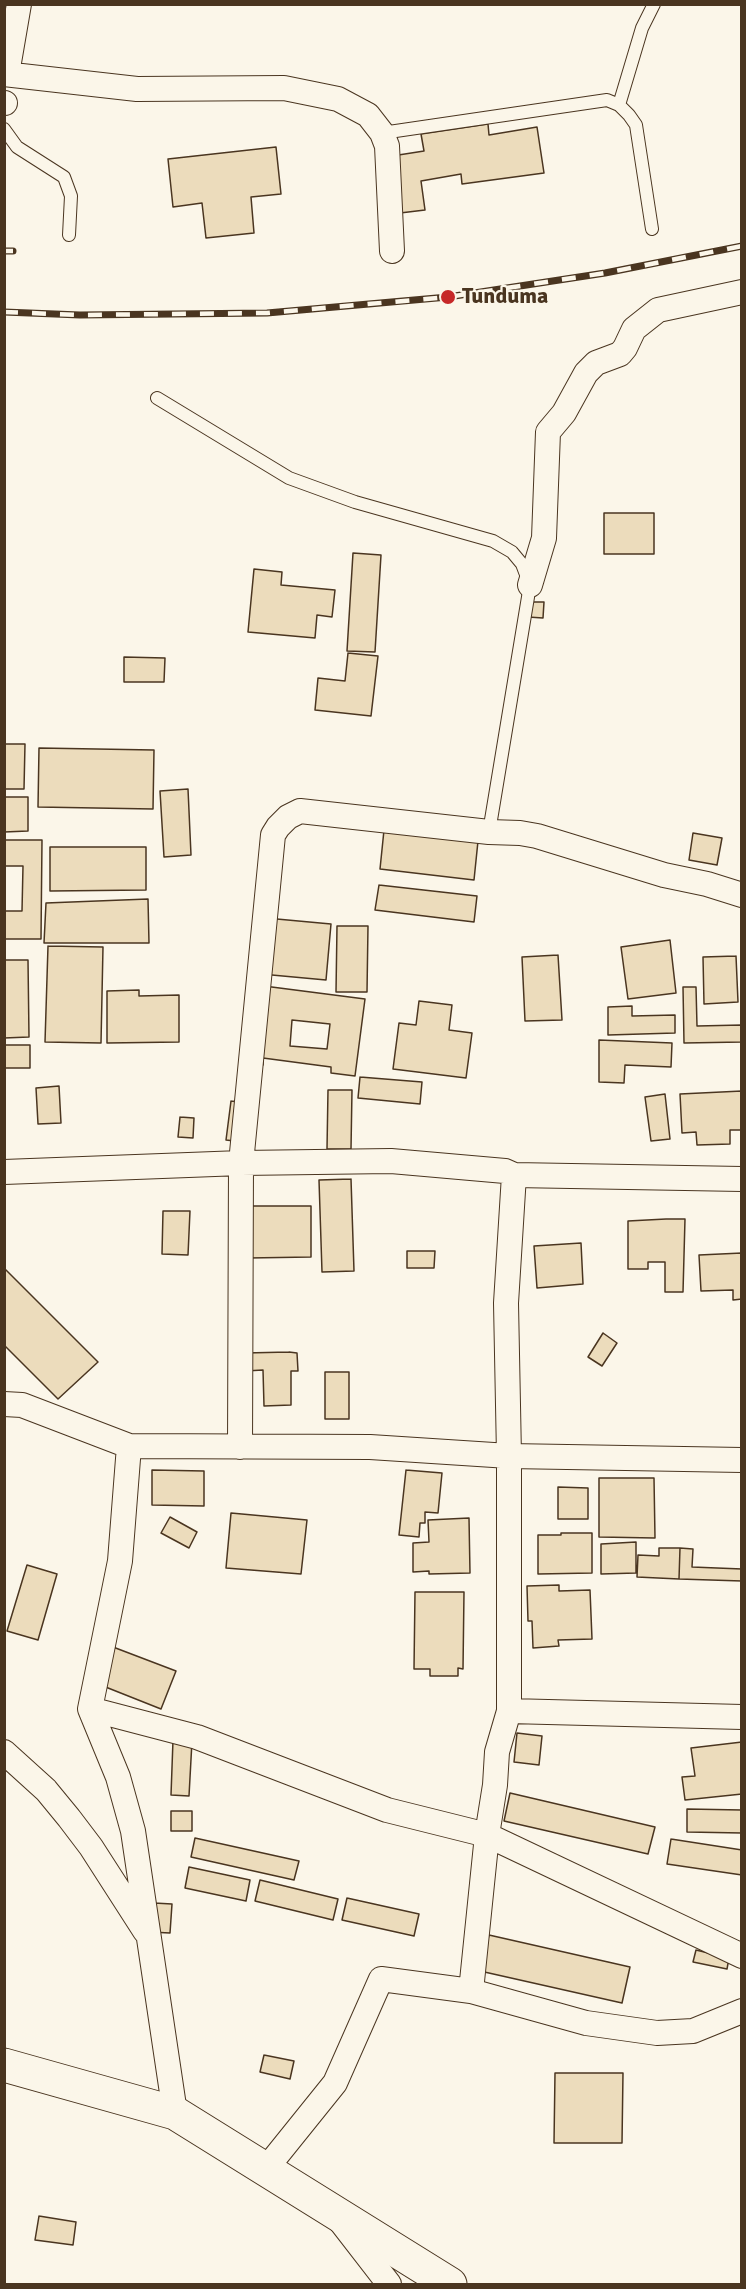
<!DOCTYPE html>
<style>
body{margin:0}
#map{position:relative;width:746px;height:2289px;overflow:hidden;background:#fbf6e9;font-family:Signika,sans-serif}
canvas{display:block}
.frame{position:absolute;inset:0;border:6px solid #4a3520;pointer-events:none}
</style>
<div id="map">
<canvas width="746" height="2289"></canvas>
<div class="frame"></div>
</div>
<script>
const c = document.querySelector('canvas').getContext('2d');
c.lineJoin = 'round';
function paint(path, color) {
  c.fillStyle = color;
  c.fill(path, 'evenodd');
}
function poly(rows) {
  const path = new Path2D();
  for (const r of rows) {
    path.moveTo(r[0], r[1]);
    for (let i = 2; i < r.length; i += 2) path.lineTo(r[i], r[i + 1]);
  }
  return path;
}
function stroke(path, color, width, dash) {
  c.strokeStyle = color;
  c.lineWidth = width;
  c.lineCap = dash ? 'butt' : 'round';
  c.setLineDash(dash || []);
  c.stroke(path);
}
function label(font, color, halo, rows, align = 'center') {
  c.font = font + ' Signika,sans-serif';
  c.lineWidth = 4.5;
  c.setLineDash([]);
  c.textBaseline = 'middle';
  c.strokeStyle = halo;
  c.fillStyle = color;
  for (const [text, x, y, turn = 0] of rows) {
    c.save();
    c.translate(x, y);
    c.rotate((+turn || 0) * Math.PI / 180);
    c.textAlign = isNaN(turn) ? turn : align;
    if (halo) c.strokeText(text, 0, 0);
    c.fillText(text, 0, 0);
    c.restore();
  }
}
const building = poly([
 [488,124,489,135,537,127,544,173,462,184,461,174,421,181,425,210,400,213,392,156,424,151,421,134,488,124],
 [276,147,281,194,251,197,254,233,206,238,202,203,173,207,168,159,276,147],
 [604,513,654,513,654,554,604,554,604,513],
 [353,553,381,555,375,652,347,651,353,553],
 [254,569,282,572,281,585,335,590,332,617,317,615,315,638,248,632,254,569],
 [529,602,544,602,543,618,528,617,529,602],
 [348,653,378,656,371,716,315,710,318,678,345,681,348,653],
 [124,657,165,658,164,682,124,682,124,657],
 [4,744,25,744,24,789,4,789,4,744],
 [39,748,154,750,153,809,38,807,39,748],
 [188,789,191,855,164,857,160,791,188,789],
 [4,797,28,797,28,831,4,832,4,797],
 [384,830,478,841,474,880,380,869,384,830],
 [693,833,722,838,717,865,689,860,693,833],
 [4,840,42,840,41,939,4,939,4,911,22,911,23,866,4,866,4,840],
 [50,847,146,847,146,890,50,891,50,847],
 [379,885,477,896,474,922,375,910,379,885],
 [148,899,149,943,44,943,46,903,148,899],
 [266,918,331,924,326,980,261,974,266,918],
 [337,926,368,926,367,992,336,992,337,926],
 [670,940,676,993,628,999,621,947,670,940],
 [48,946,103,947,101,1043,45,1042,48,946],
 [558,955,562,1020,525,1021,522,957,558,955],
 [736,956,738,1002,704,1004,703,957,736,956],
 [4,960,28,960,29,1037,4,1038,4,960],
 [264,986,365,999,355,1076,331,1073,331,1067,263,1058,263,1065,257,1064,264,986],
 [292,1020,330,1024,327,1049,290,1046,292,1020],
 [683,987,696,987,697,1026,742,1025,742,1042,684,1043,683,987],
 [139,990,139,996,179,995,179,1042,107,1043,107,991,139,990],
 [419,1001,452,1005,449,1030,472,1033,466,1078,393,1069,399,1023,416,1025,419,1001],
 [632,1006,632,1016,675,1015,675,1033,608,1035,608,1007,632,1006],
 [599,1040,672,1043,671,1067,625,1065,624,1083,599,1082,599,1040],
 [4,1045,30,1045,30,1068,4,1068,4,1045],
 [360,1077,422,1082,420,1104,358,1098,360,1077],
 [59,1086,61,1123,38,1124,36,1088,59,1086],
 [328,1090,352,1090,351,1149,327,1149,328,1090],
 [742,1091,742,1130,730,1130,730,1144,697,1145,696,1132,682,1133,680,1094,742,1091],
 [665,1094,670,1139,651,1141,645,1097,665,1094],
 [231,1101,255,1104,251,1143,226,1140,231,1101],
 [180,1117,194,1118,193,1138,178,1137,180,1117],
 [351,1179,354,1271,322,1272,319,1180,351,1179],
 [248,1206,311,1206,311,1257,248,1258,248,1206],
 [163,1211,190,1211,188,1255,162,1254,163,1211],
 [666,1219,685,1219,683,1292,665,1292,665,1262,648,1262,648,1269,628,1269,628,1221,666,1219],
 [581,1243,583,1284,537,1288,534,1246,581,1243],
 [407,1251,435,1251,434,1268,407,1268,407,1251],
 [742,1253,742,1299,733,1300,733,1290,701,1291,699,1255,742,1253],
 [4,1268,98,1362,58,1399,4,1345,4,1268],
 [603,1333,617,1343,602,1366,588,1357,603,1333],
 [289,1352,297,1353,298,1371,291,1371,291,1405,264,1406,263,1370,245,1371,245,1353,289,1352],
 [325,1372,349,1372,349,1419,325,1419,325,1372],
 [152,1470,204,1471,204,1506,152,1505,152,1470],
 [406,1470,442,1473,438,1513,425,1512,425,1523,420,1523,419,1537,399,1535,406,1470],
 [599,1478,654,1478,655,1538,599,1537,599,1478],
 [558,1487,588,1488,588,1519,558,1519,558,1487],
 [231,1513,307,1520,301,1574,226,1568,231,1513],
 [170,1517,197,1532,189,1548,161,1533,170,1517],
 [469,1518,470,1573,429,1574,429,1571,413,1572,413,1543,429,1542,428,1520,469,1518],
 [561,1533,592,1533,592,1573,538,1574,538,1535,561,1535,561,1533],
 [636,1542,636,1573,601,1574,601,1544,636,1542],
 [659,1548,680,1548,679,1579,637,1577,638,1555,659,1556,659,1548],
 [680,1548,693,1549,692,1567,742,1569,742,1581,679,1579,680,1548],
 [27,1565,57,1574,38,1640,7,1631,27,1565],
 [559,1585,559,1591,590,1590,592,1639,558,1640,559,1646,533,1648,532,1621,528,1621,527,1586,559,1585],
 [415,1592,464,1592,463,1669,458,1668,458,1676,430,1676,430,1669,414,1669,415,1592],
 [113,1647,176,1671,161,1709,98,1684,113,1647],
 [517,1733,542,1736,539,1765,514,1762,517,1733],
 [173,1740,192,1741,189,1796,171,1795,173,1740],
 [742,1742,742,1794,685,1800,682,1777,695,1776,691,1748,742,1742],
 [510,1793,655,1827,648,1854,504,1821,510,1793],
 [687,1809,742,1810,742,1833,687,1832,687,1809],
 [171,1811,192,1811,192,1831,171,1831,171,1811],
 [195,1838,299,1861,294,1880,191,1857,195,1838],
 [671,1839,742,1850,742,1875,667,1864,671,1839],
 [189,1867,250,1880,246,1901,185,1888,189,1867],
 [260,1880,338,1899,333,1920,255,1901,260,1880],
 [347,1898,419,1914,414,1936,342,1920,347,1898],
 [154,1903,172,1904,170,1933,150,1932,154,1903],
 [489,1935,630,1967,622,2003,480,1971,489,1935],
 [696,1950,729,1958,727,1969,693,1962,696,1950],
 [264,2055,294,2061,290,2079,260,2072,264,2055],
 [555,2073,623,2073,622,2143,554,2143,555,2073],
 [39,2216,76,2222,73,2245,35,2240,39,2216]
]);
paint(building, '#ecdcbc');
stroke(building, '#4a3520', 1.5);
const service = poly([
 [619,105,642,28,654,4],
 [4,129,17,147,64,177,71,196,69,235],
 [382,133,607,100,619,105,629,115,636,125,652,229],
 [157,398,289,478,355,502,493,541,512,552,522,564,530,585,489,832]
]);
const minor = poly([
 [4,74,137,89,284,88,338,99,368,115,382,133,387,146,392,251],
 [7,74,19,4],
 [4,103,5,103],
 [530,585,544,538,548,432,564,413,586,373,596,363,620,354,625,348,634,329,658,310,742,292],
 [4,1172,241,1163,391,1161,505,1171,514,1175,742,1179],
 [4,1404,22,1405,129,1446,370,1447,509,1456,742,1460],
 [129,1446,120,1561,90,1709,118,1777,133,1831,175,2113],
 [240,1447,241,1163,273,835,278,827,288,817,300,811,489,832,520,833,537,836,664,875,707,884,742,895],
 [90,1709,197,1737,387,1810,487,1835,742,1956],
 [509,1711,742,1717],
 [4,1752,46,1790,69,1818,91,1847,145,1931],
 [471,1991,586,2023,657,2033,693,2031,742,2011],
 [265,2170,335,2083,381,1979,471,1991,487,1835,495,1785,497,1752,509,1711,509,1456,506,1303,514,1175],
 [341,2222,389,2284]
]);
const primary = poly([
 [4,2065,175,2113,450,2284]
]);
stroke(service, '#4a3520', 14);
stroke(minor, '#4a3520', 26);
stroke(primary, '#4a3520', 35);
stroke(service, '#fbf6e9', 12);
stroke(minor, '#fbf6e9', 24);
stroke(primary, '#fbf6e9', 33);
const rail = poly([
 [4,251,13,251],
 [4,312,80,315,267,313,448,297,605,273,742,246]
]);
stroke(rail, '#4a3520', 7);
stroke(rail, '#fbf6e9', 4.5, [14]);
for (const [x, y, r, color] of [
 [448,297,8,"#c62828"]
]) {
  const dot = new Path2D();
  dot.arc(x, y, r, 0, 2 * Math.PI);
  c.fillStyle = color;
  c.fill(dot);
  stroke(dot, '#fbf6e9', 2);
}
label('bold 22px', '#4a3520', '#fbf6e9', [
 ["Tunduma",462,297]
], 'left');
</script>
